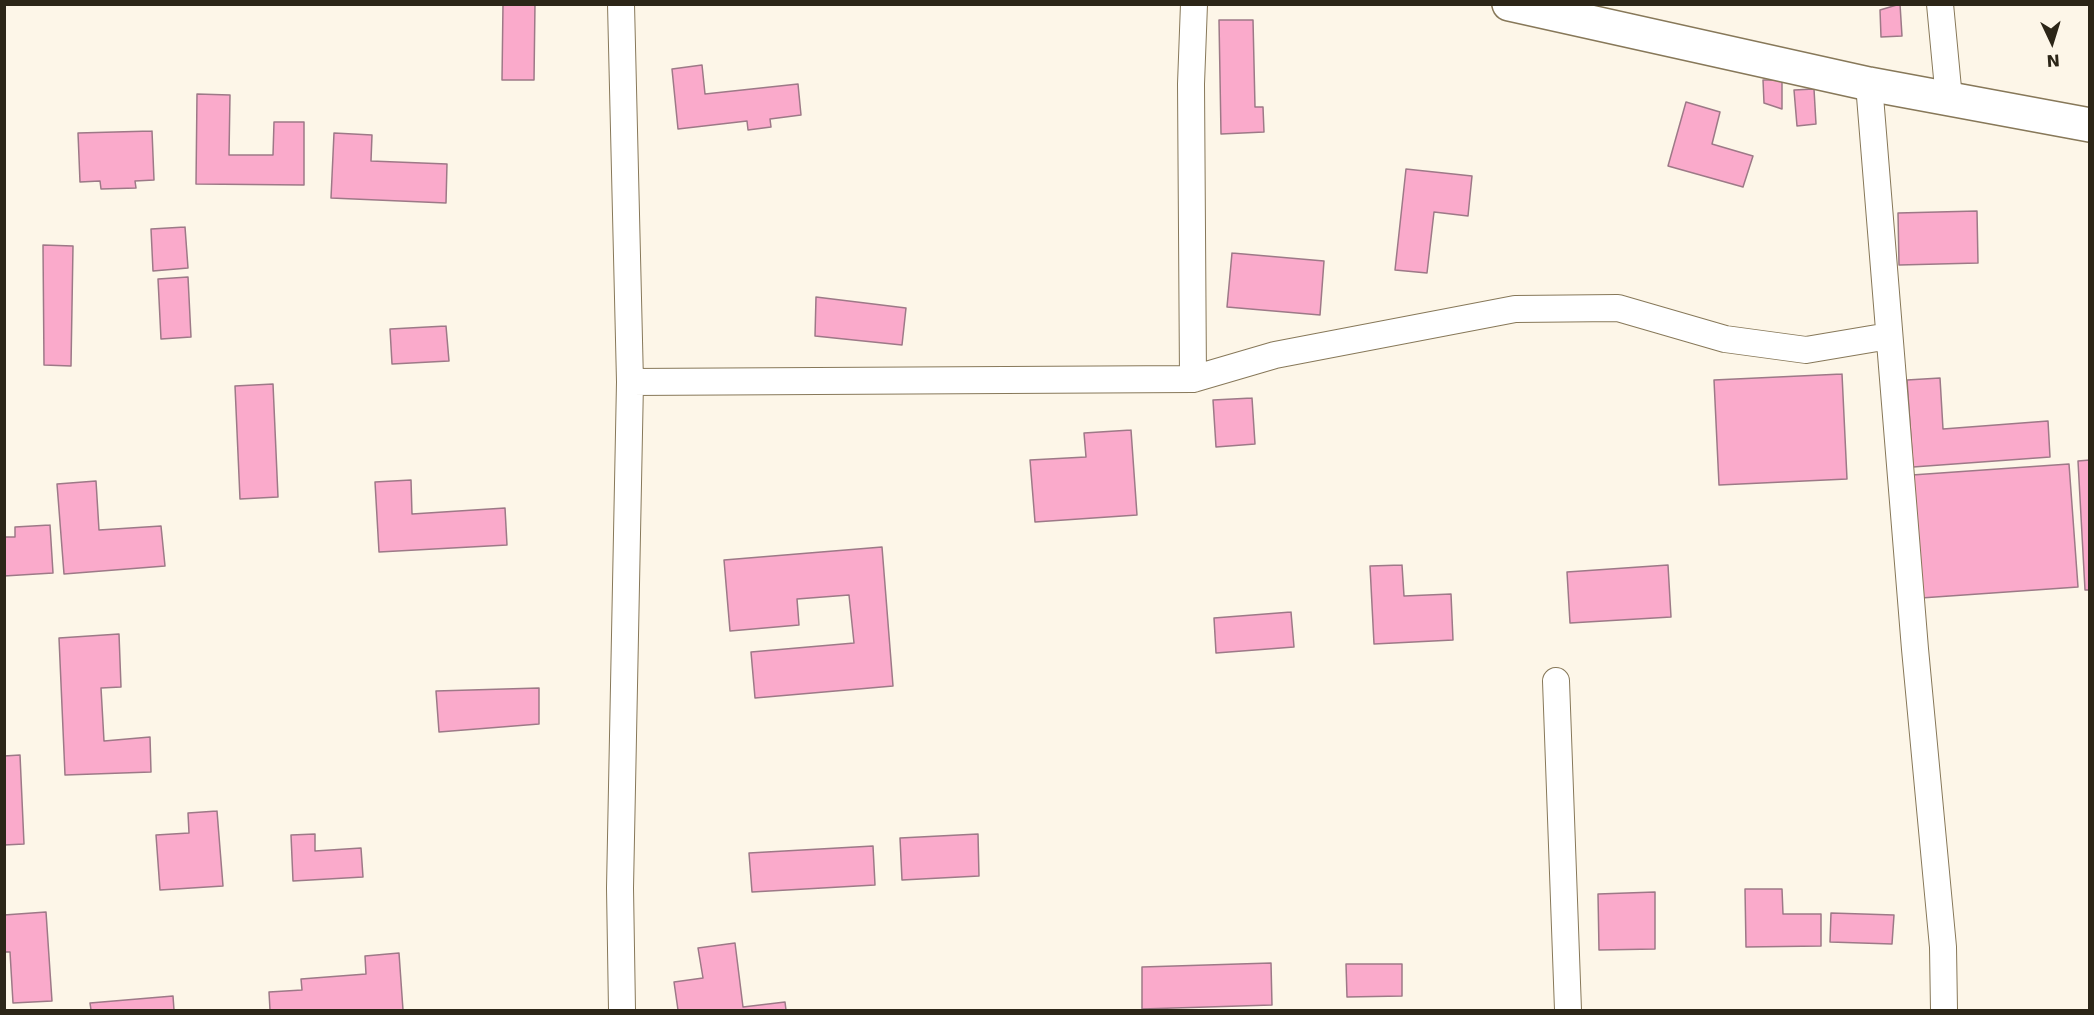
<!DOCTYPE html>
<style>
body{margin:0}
#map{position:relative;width:2094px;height:1015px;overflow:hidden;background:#fdf6e8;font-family:"DejaVu Sans",sans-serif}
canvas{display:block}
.frame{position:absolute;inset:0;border:6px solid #2c2618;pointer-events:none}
.north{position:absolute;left:2022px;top:12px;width:60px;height:60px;-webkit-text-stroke:4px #fdf6e8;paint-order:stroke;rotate:176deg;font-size:16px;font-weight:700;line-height:24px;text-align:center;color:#2c2618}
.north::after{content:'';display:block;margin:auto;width:21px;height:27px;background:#2c2618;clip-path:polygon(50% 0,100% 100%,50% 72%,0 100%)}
</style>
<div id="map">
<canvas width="2094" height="1015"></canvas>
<div class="frame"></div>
<div class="north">N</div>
</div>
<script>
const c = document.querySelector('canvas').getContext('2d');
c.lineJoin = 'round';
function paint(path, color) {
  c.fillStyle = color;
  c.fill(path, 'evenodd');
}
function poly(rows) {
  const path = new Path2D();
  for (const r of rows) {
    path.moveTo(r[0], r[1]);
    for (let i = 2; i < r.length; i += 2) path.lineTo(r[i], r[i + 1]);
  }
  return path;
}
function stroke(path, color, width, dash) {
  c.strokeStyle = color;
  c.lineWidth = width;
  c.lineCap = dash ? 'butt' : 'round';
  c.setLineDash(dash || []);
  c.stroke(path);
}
const building = poly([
 [503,4,535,4,534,80,502,80,503,4],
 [1900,4,1902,36,1881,37,1880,10,1900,4],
 [1219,20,1253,20,1255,107,1263,107,1264,132,1221,134,1219,20],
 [702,65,705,94,798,84,801,115,770,119,771,127,748,130,747,121,678,129,672,69,702,65],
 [1763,80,1782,80,1782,109,1764,103,1763,80],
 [1814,89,1816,124,1797,126,1794,90,1814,89],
 [197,94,230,95,229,155,273,155,274,122,304,122,304,185,196,184,197,94],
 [1686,102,1720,112,1712,144,1753,156,1743,187,1668,166,1686,102],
 [152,131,154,180,135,181,136,188,101,189,100,181,80,182,78,133,152,131],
 [334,133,372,135,371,161,447,164,446,203,331,198,334,133],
 [1406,169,1472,176,1468,216,1434,212,1427,273,1395,270,1406,169],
 [1977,211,1978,263,1899,265,1898,213,1977,211],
 [185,227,188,268,153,271,151,229,185,227],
 [43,245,73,246,71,366,44,365,43,245],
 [1232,253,1324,261,1320,315,1227,307,1232,253],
 [188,277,191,337,161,339,158,279,188,277],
 [816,297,906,308,902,345,815,336,816,297],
 [446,326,449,361,392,364,390,329,446,326],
 [1842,374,1847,479,1719,485,1714,380,1842,374],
 [1940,378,1943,429,2048,421,2050,457,1913,467,1907,380,1940,378],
 [273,384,278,497,240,499,235,386,273,384],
 [1252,398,1255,444,1216,447,1213,400,1252,398],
 [1131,430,1137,515,1035,522,1030,460,1086,457,1084,433,1131,430],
 [2090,460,2090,590,2085,590,2078,461,2090,460],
 [2069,464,2078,587,1921,598,1912,475,2069,464],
 [411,480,412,514,505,508,507,545,379,552,375,482,411,480],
 [96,481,99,530,161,526,165,566,64,574,57,484,96,481],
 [50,525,53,573,4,576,4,537,15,537,15,527,50,525],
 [882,547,893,686,755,698,751,652,854,643,849,595,797,599,799,625,730,631,724,560,882,547],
 [1402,565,1404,596,1451,594,1453,640,1374,644,1370,566,1402,565],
 [1668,565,1671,617,1570,623,1567,572,1668,565],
 [1291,612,1294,647,1216,653,1214,618,1291,612],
 [119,634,121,687,101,688,104,741,150,737,151,772,65,775,59,638,119,634],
 [539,688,539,724,439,732,436,691,539,688],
 [20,755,24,844,4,845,4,756,20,755],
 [217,811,223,886,160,890,156,835,189,833,188,813,217,811],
 [315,834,315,851,361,848,363,877,293,881,291,835,315,834],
 [978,834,979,876,902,880,900,838,978,834],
 [873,846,875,885,752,892,749,853,873,846],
 [1745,889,1782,889,1783,914,1821,914,1821,946,1746,947,1745,889],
 [1655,892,1655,949,1599,950,1598,894,1655,892],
 [46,912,52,1001,13,1003,10,952,4,952,4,915,46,912],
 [1831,913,1894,915,1892,944,1830,942,1831,913],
 [735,943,743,1007,785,1002,786,1010,678,1010,674,982,703,978,698,948,735,943],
 [399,953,403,1010,270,1010,269,992,302,990,301,979,366,974,365,956,399,953],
 [1271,963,1272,1005,1142,1009,1142,967,1271,963],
 [1346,964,1402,964,1402,996,1347,997,1346,964],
 [173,996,174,1010,91,1010,90,1003,173,996]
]);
paint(building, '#faaacb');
stroke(building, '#9d7987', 1.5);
const minor = poly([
 [621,4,630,382,620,888,622,1010],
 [1940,4,1949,99],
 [1869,84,1915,649,1943,947,1944,1010],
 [1193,379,1191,84,1194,4],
 [630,382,1193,379,1275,355,1515,309,1618,308,1725,339,1806,350,1889,336],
 [1556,681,1568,1010]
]);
const tertiary = poly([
 [1509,4,1869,84,2090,125]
]);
stroke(minor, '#877859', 28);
stroke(tertiary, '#877859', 36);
stroke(minor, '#fff', 26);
stroke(tertiary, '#fff', 33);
</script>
